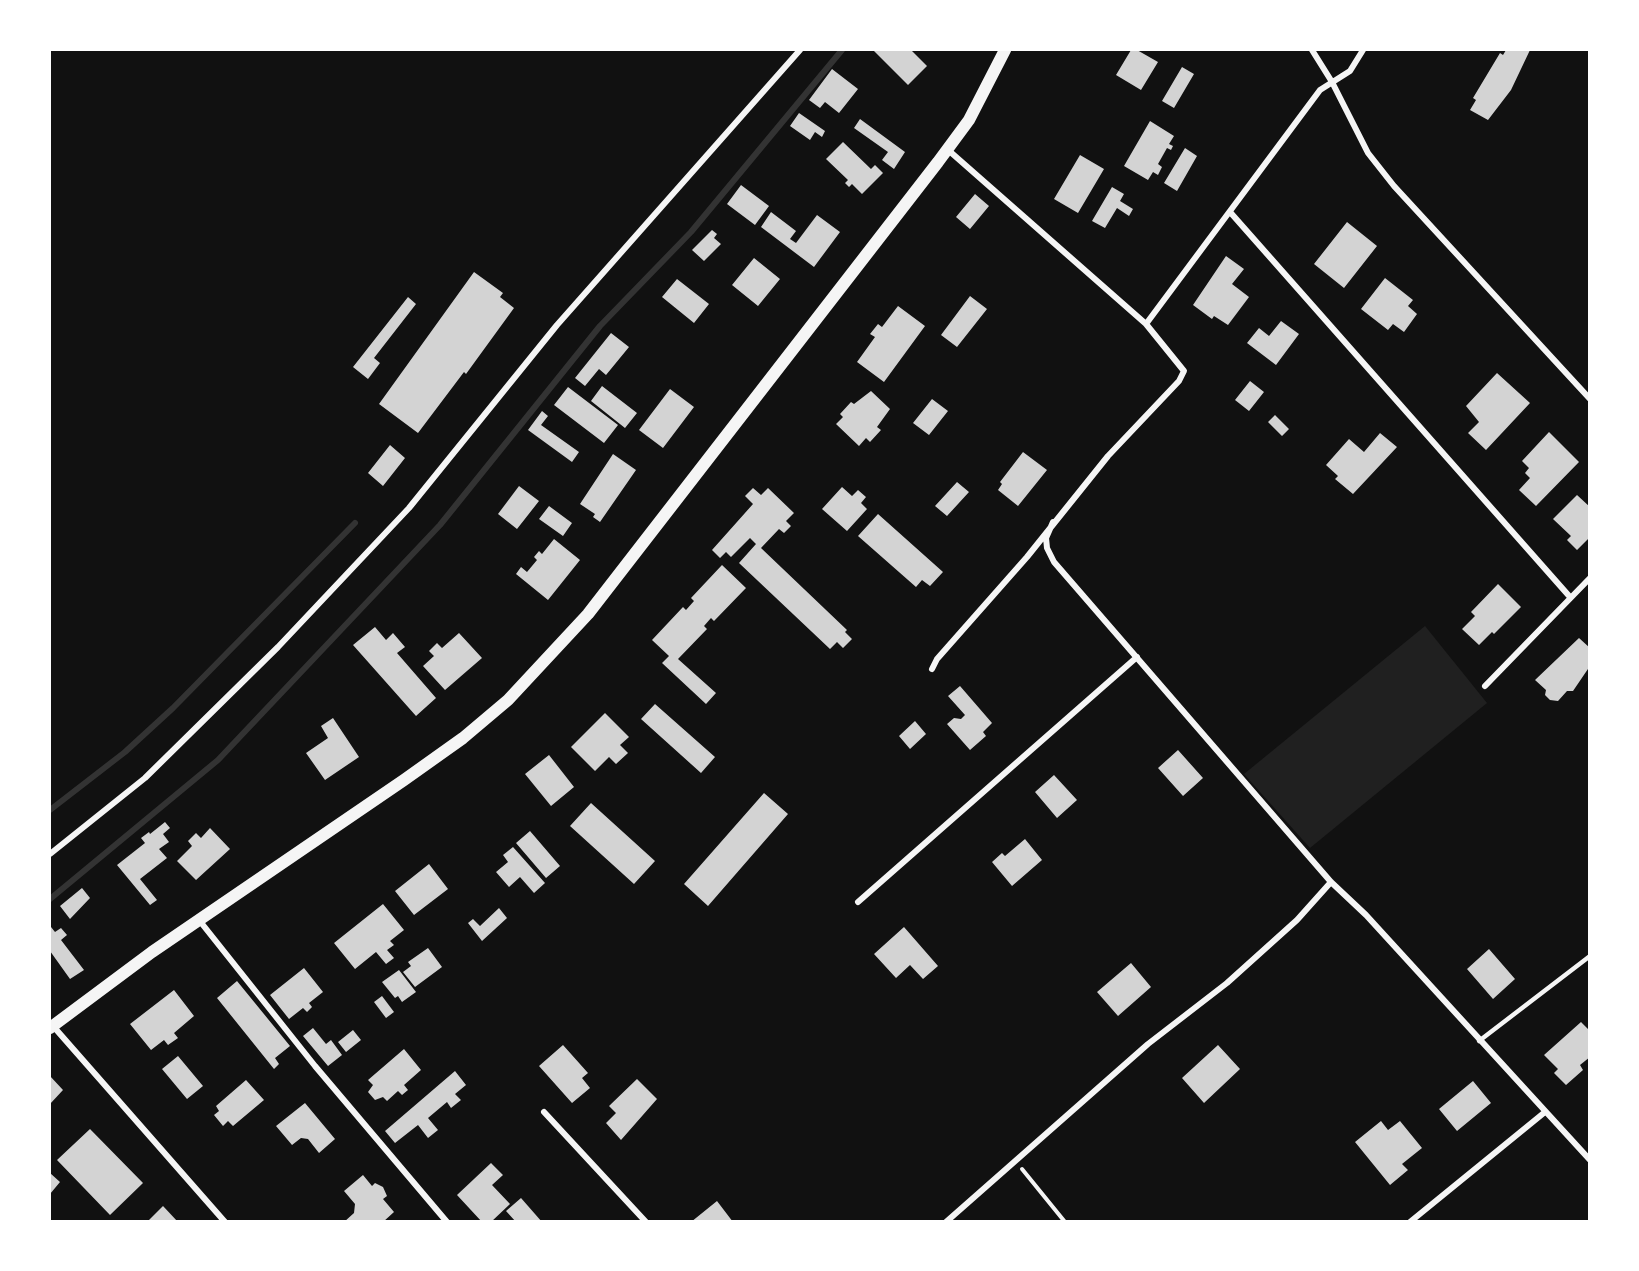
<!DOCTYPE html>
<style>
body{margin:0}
#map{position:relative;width:1639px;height:1271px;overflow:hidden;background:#111;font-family:Arial,sans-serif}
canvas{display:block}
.frame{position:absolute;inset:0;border:51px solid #fff;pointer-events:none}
</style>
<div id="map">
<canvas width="1639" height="1271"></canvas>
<div class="frame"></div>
</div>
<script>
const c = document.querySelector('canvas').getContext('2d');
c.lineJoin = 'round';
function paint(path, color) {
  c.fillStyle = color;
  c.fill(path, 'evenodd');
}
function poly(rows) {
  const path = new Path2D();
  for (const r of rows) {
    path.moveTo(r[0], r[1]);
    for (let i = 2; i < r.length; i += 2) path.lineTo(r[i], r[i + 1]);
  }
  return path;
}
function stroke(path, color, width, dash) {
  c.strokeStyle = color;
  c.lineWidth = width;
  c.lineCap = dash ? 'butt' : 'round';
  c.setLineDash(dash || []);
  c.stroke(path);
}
paint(poly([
 [1425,626,1487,703,1310,848,1244,774]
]), '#202020');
stroke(poly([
 [50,810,125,752,173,708,355,523],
 [50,899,218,760,440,525,600,326,691,232,842,50]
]), '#333', 6);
paint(poly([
 [873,50,911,50,927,66,908,85],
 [1131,50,1137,50,1158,62,1141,90,1116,75],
 [1506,50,1530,50,1511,90,1488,120,1470,110,1476,100,1473,98,1500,53,1503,55],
 [1182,67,1194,74,1174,108,1162,101],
 [832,69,858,89,839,113,825,102,820,108,809,100],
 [799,113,825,131,822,137,815,132,810,140,790,126],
 [860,119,905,152,894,169,882,160,888,152,854,128],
 [1150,121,1174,136,1169,144,1173,146,1171,150,1167,148,1158,164,1162,167,1158,175,1153,172,1148,180,1124,166],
 [843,142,871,169,875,165,883,173,862,194,852,184,849,187,845,183,848,180,826,159],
 [1185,148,1197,156,1177,191,1164,183],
 [1080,155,1104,169,1078,213,1054,199],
 [741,185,769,206,755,225,727,204],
 [1112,187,1124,194,1120,201,1133,209,1129,216,1117,208,1105,228,1092,221],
 [975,194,989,206,970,229,956,217],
 [771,212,796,231,790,239,796,243,817,215,840,232,814,267,761,227],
 [1347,222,1377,246,1344,288,1314,264],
 [712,230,717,234,714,238,721,244,704,261,692,250],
 [1226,256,1244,269,1232,284,1249,297,1228,325,1214,316,1212,319,1193,305],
 [754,258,780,279,758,306,732,285],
 [474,272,503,293,500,297,514,308,466,374,464,372,418,433,379,404],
 [1385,278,1413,300,1408,306,1417,314,1404,332,1393,324,1388,330,1361,309],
 [677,279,709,304,694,323,662,297],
 [970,296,987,309,957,347,941,335],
 [408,297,416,304,374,358,380,363,368,379,353,367],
 [898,306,925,326,884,382,857,362,875,337,870,334,878,324,882,327],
 [1281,321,1299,334,1276,365,1247,343,1259,328,1269,336],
 [611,333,629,347,606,375,599,369,585,386,575,378],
 [1497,373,1530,403,1486,450,1468,433,1479,422,1466,406],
 [1250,381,1264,392,1249,411,1235,400],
 [602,386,637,413,625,428,591,401],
 [568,387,618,425,604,443,554,405],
 [670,389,694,407,663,448,639,430],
 [871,391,890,409,877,427,881,430,870,442,866,438,859,446,836,424,843,417,840,414,851,402,854,404],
 [932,399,948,411,929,435,913,423],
 [542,411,548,416,541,425,579,452,572,462,528,430],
 [1275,415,1289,429,1282,436,1268,422],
 [1549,432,1579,462,1536,506,1519,490,1530,478,1525,473,1529,468,1522,461],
 [1380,433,1397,447,1353,494,1335,479,1338,476,1326,465,1349,439,1364,452],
 [390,445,405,458,383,486,368,473],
 [1023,452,1047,470,1018,506,998,490,1002,484,1000,482],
 [613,454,636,470,600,522,593,517,595,514,580,504],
 [957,482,969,492,947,516,935,506],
 [519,486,539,501,517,529,498,514],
 [842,487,852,496,858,490,866,497,861,503,867,509,847,531,822,509],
 [753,488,761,495,768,488,794,513,786,521,791,526,784,533,779,529,761,548,847,630,845,632,852,639,843,648,837,642,830,649,739,563,756,544,750,538,731,557,726,552,720,558,712,550,753,504,745,496],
 [1577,495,1590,507,1590,537,1577,550,1567,540,1571,536,1553,519],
 [549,506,572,523,563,536,539,519],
 [878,514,943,572,930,586,922,580,916,587,858,536],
 [554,539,580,560,548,600,516,574,521,567,527,572,537,560,534,557,539,551,542,554],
 [722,565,746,588,714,621,711,618,704,626,707,629,678,659,716,693,706,704,662,663,669,656,652,640,683,607,686,610,694,601,691,598],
 [1498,584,1521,607,1494,634,1492,632,1479,645,1462,629,1475,616,1471,612],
 [375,627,386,640,393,633,405,647,397,653,436,698,416,716,353,645],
 [459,633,482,658,445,690,423,666,434,656,429,651,437,643,442,648],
 [1579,638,1590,648,1590,666,1573,691,1567,691,1558,701,1550,700,1545,695,1546,690,1535,680],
 [960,686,992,723,983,732,986,736,970,750,947,724,954,718,961,719,965,715,948,696],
 [655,704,715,757,701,773,641,719],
 [605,713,629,737,620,745,628,753,616,764,609,757,595,771,571,747],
 [333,718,359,757,325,780,306,753,328,738,321,726],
 [915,721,926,734,910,749,899,736],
 [1178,750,1203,778,1183,796,1158,768],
 [549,755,574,787,551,806,525,774],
 [1054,775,1077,800,1057,818,1035,792],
 [764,793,788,814,708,906,684,884],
 [591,803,655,861,634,884,570,826],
 [165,822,170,828,163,834,169,842,159,849,167,858,140,879,157,900,150,905,117,865,145,843,141,838,149,832,150,834],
 [210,828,230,849,196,880,177,861,192,846,188,841,196,833,201,838],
 [530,831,560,866,546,878,516,843],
 [1025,839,1042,860,1012,886,992,862,1002,853,1005,856],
 [513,847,545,883,534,893,520,877,509,887,496,872,508,862,503,855],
 [429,864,448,889,414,915,395,891],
 [82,888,90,898,70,919,60,906],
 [383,904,404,930,390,941,394,945,387,950,394,958,386,964,376,952,355,969,334,943],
 [499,908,507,918,482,941,468,923,473,919,480,926],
 [51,927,55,932,61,928,67,935,61,940,84,970,70,979,50,951],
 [904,927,938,966,923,979,910,965,896,978,874,954],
 [428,948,442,967,415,987,403,972,411,966,408,962],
 [1489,949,1515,979,1493,999,1467,969],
 [1131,963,1151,987,1118,1016,1097,992],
 [304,968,323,992,309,1003,312,1007,307,1012,303,1008,289,1019,270,995],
 [399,970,416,992,402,1002,398,996,395,998,382,982],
 [237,981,290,1046,275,1058,279,1064,274,1069,217,998],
 [174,990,194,1016,174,1033,178,1038,168,1045,164,1040,151,1050,130,1024],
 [382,996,394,1012,386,1018,374,1002],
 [1581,1022,1590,1031,1590,1057,1580,1065,1583,1070,1566,1085,1554,1073,1558,1069,1544,1055],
 [313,1028,326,1044,331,1040,342,1055,328,1066,303,1036],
 [353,1030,361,1040,346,1052,338,1042],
 [563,1045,588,1073,582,1078,590,1088,572,1103,539,1066],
 [1218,1045,1240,1069,1204,1103,1182,1078],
 [404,1049,421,1070,404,1085,408,1090,402,1095,398,1091,387,1101,383,1097,375,1100,368,1092,373,1085,368,1080],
 [178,1056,203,1086,187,1099,162,1069],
 [455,1071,466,1085,455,1094,461,1100,451,1108,447,1102,428,1118,438,1130,428,1138,418,1125,395,1143,385,1131],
 [50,1076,63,1090,50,1104],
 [637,1079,657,1099,621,1140,606,1123,616,1113,609,1106],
 [246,1080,264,1100,233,1126,228,1121,223,1126,214,1115,219,1111,216,1106],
 [1473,1081,1491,1103,1457,1131,1439,1109],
 [305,1103,335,1139,319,1153,308,1139,301,1138,292,1145,276,1126],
 [1381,1121,1388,1130,1400,1121,1422,1148,1402,1164,1408,1170,1390,1185,1355,1142],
 [90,1129,143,1183,110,1215,57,1160],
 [491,1163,503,1175,492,1185,510,1204,491,1222,482,1222,457,1195],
 [50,1173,60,1182,50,1194],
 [363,1175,372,1186,375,1183,383,1187,387,1196,383,1199,394,1212,383,1222,344,1222,354,1213,355,1204,344,1191],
 [521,1198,542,1222,516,1222,506,1211],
 [717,1201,733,1222,691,1222],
 [163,1206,178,1222,147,1222]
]), '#d3d3d3');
stroke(poly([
 [1022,1169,1065,1222]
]), '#f5f5f5', 4);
stroke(poly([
 [1479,1041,1590,956]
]), '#f5f5f5', 4.5);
stroke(poly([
 [1312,50,1332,82,1368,153,1394,186,1590,399],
 [1230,212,1570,597],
 [1146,324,1320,90,1350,71,1363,50],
 [1053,522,1046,538,1047,548,1054,562,1331,882,1366,915,1590,1160],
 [932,669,937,659,1027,557,1108,456,1179,381,1184,371,1146,324,947,149],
 [1485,686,1590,578],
 [50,854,145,778,278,647,409,508,557,325,800,50],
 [858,902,1137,657],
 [199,920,315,1066,447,1222],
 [53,1026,225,1222],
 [544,1112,646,1222],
 [946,1222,1148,1044,1227,983,1297,920,1331,882],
 [1410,1222,1545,1112]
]), '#f5f5f5', 6);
stroke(poly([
 [50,1028,152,952,404,780,463,738,508,700,588,614,938,162,969,120,1005,50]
]), '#f5f5f5', 12);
</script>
